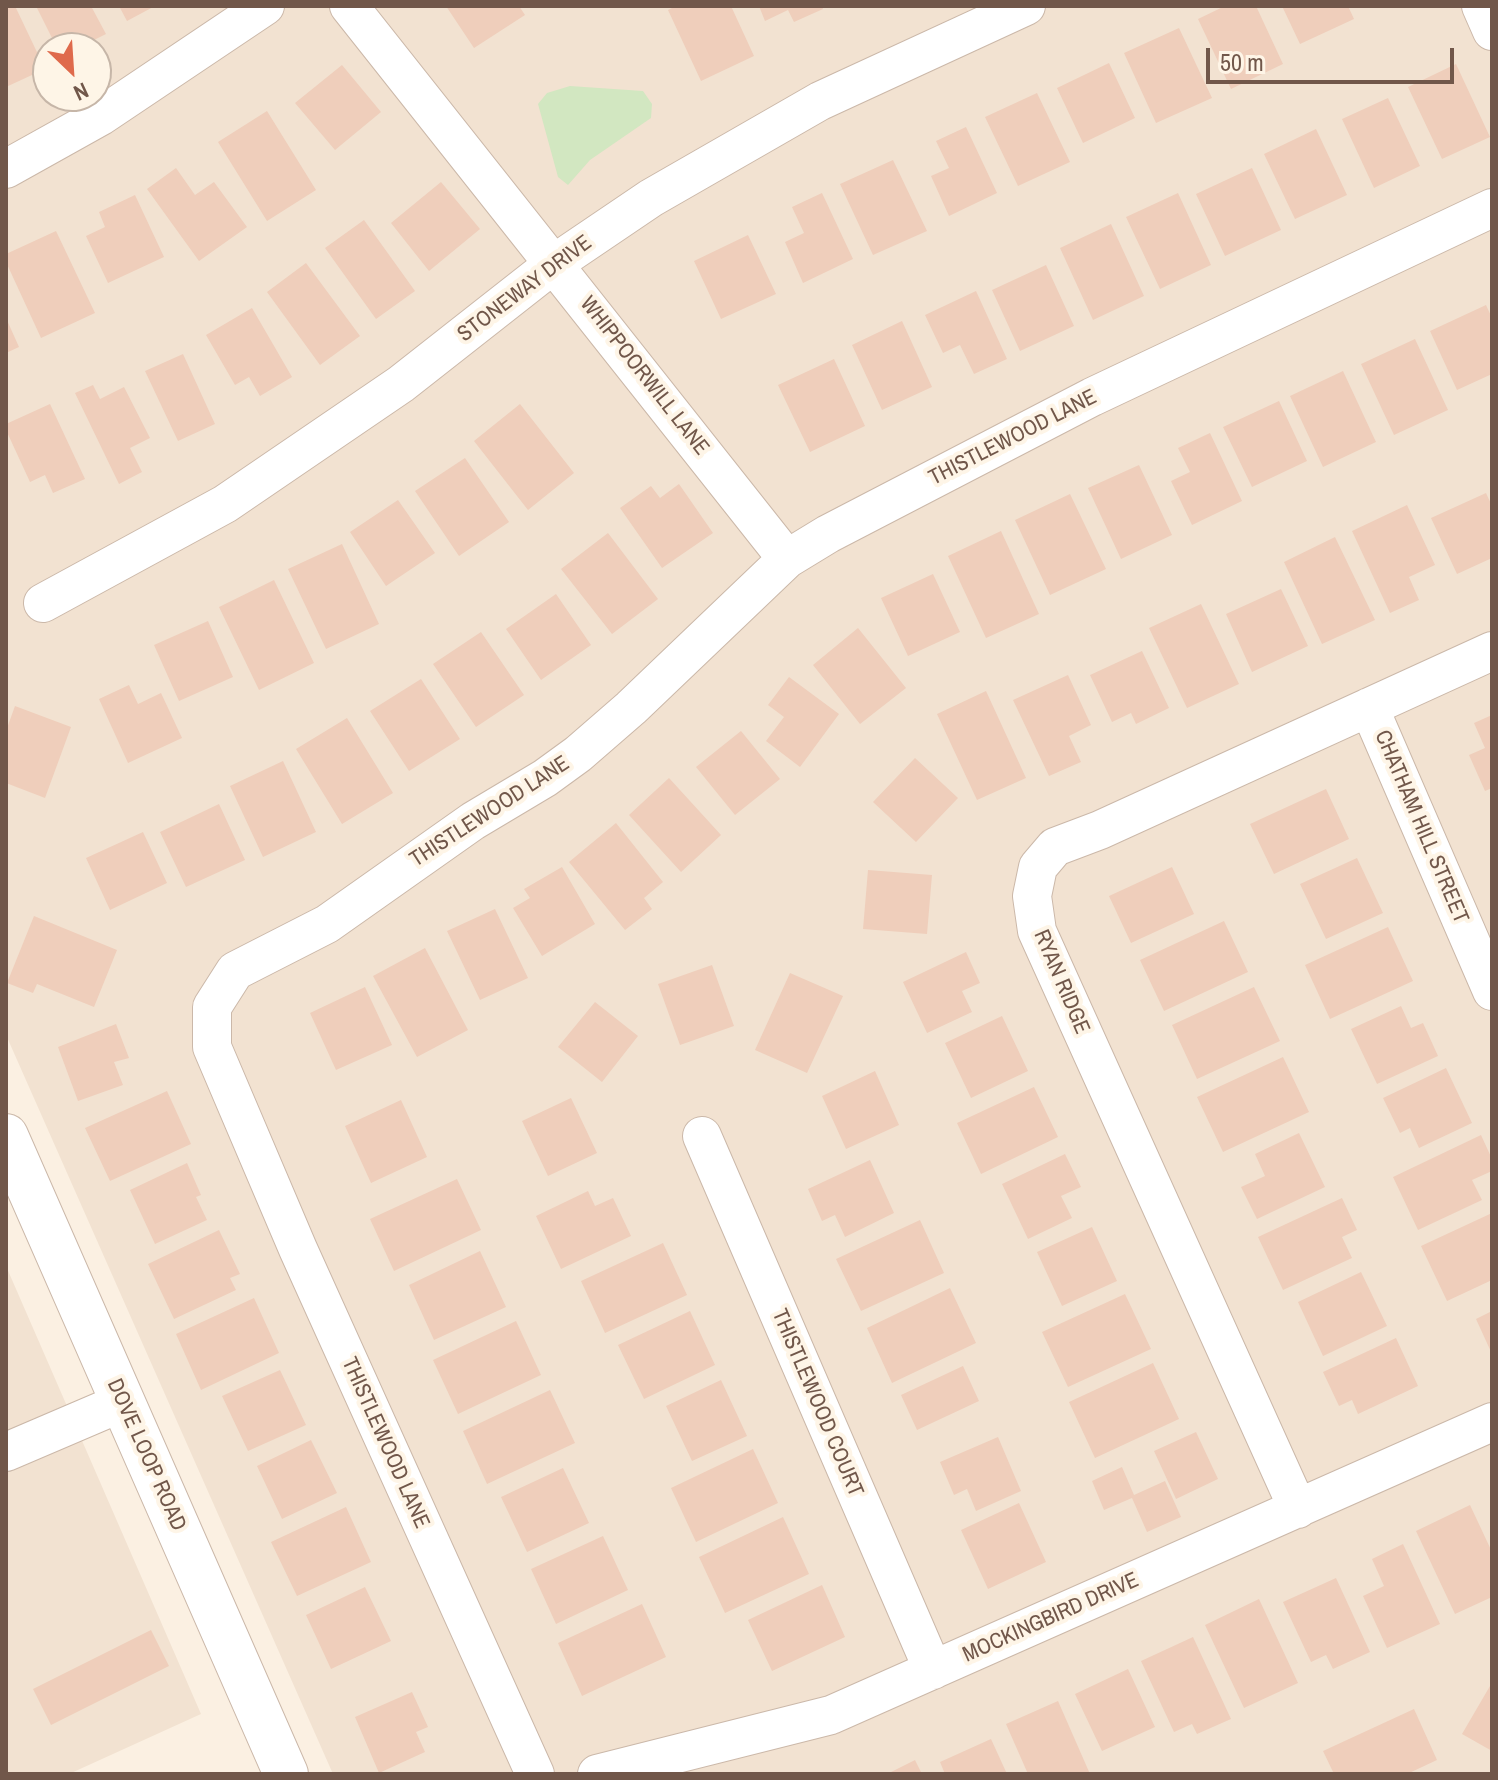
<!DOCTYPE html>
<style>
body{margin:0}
#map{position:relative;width:1498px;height:1780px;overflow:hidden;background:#fbf0e2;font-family:"Archivo Narrow",sans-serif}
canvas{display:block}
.frame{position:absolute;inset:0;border:8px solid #71574a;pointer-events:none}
.north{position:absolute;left:32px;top:32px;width:80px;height:80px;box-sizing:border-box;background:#fef5e7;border:2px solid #c6b6a8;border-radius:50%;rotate:155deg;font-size:22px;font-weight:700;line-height:32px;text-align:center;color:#71574a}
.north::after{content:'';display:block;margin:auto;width:28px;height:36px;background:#df6a4c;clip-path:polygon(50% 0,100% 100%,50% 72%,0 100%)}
.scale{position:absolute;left:1206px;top:48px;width:248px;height:36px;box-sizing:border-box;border:4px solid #71574a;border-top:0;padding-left:10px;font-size:24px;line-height:28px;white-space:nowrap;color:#71574a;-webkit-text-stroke:6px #fef5e7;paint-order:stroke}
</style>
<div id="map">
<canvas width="1498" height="1780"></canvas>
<div class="frame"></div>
<div class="north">N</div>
<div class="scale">50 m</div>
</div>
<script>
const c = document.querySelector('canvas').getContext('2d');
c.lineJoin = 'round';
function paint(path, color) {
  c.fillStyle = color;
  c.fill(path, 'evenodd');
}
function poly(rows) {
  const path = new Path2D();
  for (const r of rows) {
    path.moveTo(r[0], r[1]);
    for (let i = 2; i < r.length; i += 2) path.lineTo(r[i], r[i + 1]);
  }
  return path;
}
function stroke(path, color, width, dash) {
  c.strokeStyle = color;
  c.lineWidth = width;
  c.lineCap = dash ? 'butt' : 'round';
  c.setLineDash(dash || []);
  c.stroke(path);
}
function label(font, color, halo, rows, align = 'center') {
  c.font = font + ' "Archivo Narrow",sans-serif';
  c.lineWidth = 8;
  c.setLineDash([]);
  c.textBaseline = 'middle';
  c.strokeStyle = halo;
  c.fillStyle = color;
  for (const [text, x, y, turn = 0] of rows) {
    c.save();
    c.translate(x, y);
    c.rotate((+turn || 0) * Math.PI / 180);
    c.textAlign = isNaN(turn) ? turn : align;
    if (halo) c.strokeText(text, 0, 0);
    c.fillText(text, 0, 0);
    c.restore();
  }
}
paint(poly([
 [6,6,1492,6,1492,1774,333,1774,6,1035],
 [48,48,96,48,96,96,48,96],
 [6,1266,201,1714,69,1774,6,1774]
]), '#f2e2d1');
paint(poly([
 [570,86,643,91,652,104,651,118,590,160,568,185,558,177,538,104,547,93]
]), '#d2e7c1');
paint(poly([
 [6,6,15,6,45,69,6,87],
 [36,6,91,6,106,34,78,48,57,48],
 [119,6,155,6,127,21],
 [446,6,519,6,525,15,474,48],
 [676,6,731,6,754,56,701,81,668,10],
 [759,6,822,6,823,9,794,22,788,10,765,21],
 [1225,6,1256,6,1283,64,1231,89,1198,19],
 [1282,6,1348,6,1354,19,1300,44],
 [1179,28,1212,98,1156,123,1124,53],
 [1109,63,1135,118,1083,143,1057,88],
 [1456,64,1490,137,1442,159,1408,87],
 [342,65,381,112,335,150,295,103],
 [1037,93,1070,162,1018,186,985,117],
 [1388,98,1420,166,1374,188,1342,119],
 [267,111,316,190,267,221,218,142],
 [966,127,997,193,949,216,931,176,949,168,936,141],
 [1316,129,1347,195,1295,219,1264,154],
 [893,160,927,231,873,255,840,184],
 [176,168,195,195,214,182,247,227,199,261,147,189],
 [1252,168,1281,230,1225,256,1196,194],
 [441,182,480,229,429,271,391,223],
 [822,193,853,259,803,283,785,242,804,233,792,207],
 [1178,193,1211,265,1160,289,1126,217],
 [135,195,164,257,108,283,86,236,105,227,99,212],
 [364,220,415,291,376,319,325,248],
 [1111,224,1144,296,1093,320,1060,248],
 [56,231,95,313,41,338,6,262,6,254],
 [748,235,776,294,721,319,694,261],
 [306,263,360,336,320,365,267,292],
 [1046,265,1074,326,1020,351,992,290],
 [976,291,1007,359,974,374,960,345,943,353,925,315],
 [1486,305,1492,318,1492,374,1457,390,1430,331],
 [252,308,292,377,260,396,249,377,235,385,206,335],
 [6,318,19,347,6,353],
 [902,321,932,387,882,410,852,345],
 [1415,339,1448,410,1394,435,1361,364],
 [183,354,215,424,178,441,145,371],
 [834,359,865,426,810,452,778,385],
 [1343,371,1376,442,1323,467,1290,396],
 [93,385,100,399,124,387,150,438,130,448,142,472,119,484,75,393],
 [1279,401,1307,461,1252,487,1223,427],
 [50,404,85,479,53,493,45,475,30,482,6,430,6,424],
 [520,404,574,473,528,510,474,441],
 [1210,433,1242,501,1192,525,1171,481,1190,472,1178,448],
 [465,458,509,522,459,556,415,491],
 [1139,465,1172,535,1121,559,1088,488],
 [679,484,713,533,662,568,620,508,651,486,660,498],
 [1486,493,1492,506,1492,558,1457,574,1431,518],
 [1070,494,1106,569,1050,595,1015,520],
 [398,500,435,553,386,586,350,532],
 [1407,505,1435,565,1409,577,1419,600,1390,613,1352,531],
 [1001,531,1039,614,986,638,948,556],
 [608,533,658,599,612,634,561,569],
 [1335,537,1375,620,1322,644,1284,562],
 [342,544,379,624,326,649,288,569],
 [933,574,960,632,908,656,881,598],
 [274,580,314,663,259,690,219,607],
 [1281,589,1308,646,1252,672,1226,614],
 [556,594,591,645,541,680,506,629],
 [1201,604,1239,684,1187,708,1149,628],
 [208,621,233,677,179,701,154,645],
 [858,628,906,688,860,724,813,665],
 [481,632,524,695,476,727,433,664],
 [1142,651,1169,708,1136,724,1131,713,1112,722,1090,675],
 [1068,675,1091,725,1069,736,1081,762,1049,776,1013,700],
 [789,677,839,714,800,767,766,741,784,717,768,705],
 [421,679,460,739,409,771,370,711],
 [129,685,138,704,161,693,182,738,128,763,99,699],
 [986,691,1026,778,977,800,937,714],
 [15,706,71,727,45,798,6,783,6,731],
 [1492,715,1492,788,1485,791,1469,755,1485,748,1474,723],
 [347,718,393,793,342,824,296,749],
 [741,731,780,779,735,815,696,767],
 [915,758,958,798,916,842,873,802],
 [283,761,316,832,263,857,230,786],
 [669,778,721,835,681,872,629,815],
 [1326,789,1349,839,1274,874,1250,824],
 [219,804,245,860,186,887,160,832],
 [616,823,663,882,644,898,652,909,625,930,569,862],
 [143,832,167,883,110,910,86,858],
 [1357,858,1383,913,1326,939,1300,884],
 [562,867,595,924,542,956,513,908,530,898,524,889],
 [1172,867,1194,914,1131,943,1109,896],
 [868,870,932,875,927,934,863,929],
 [495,909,528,978,480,1000,447,931],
 [34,916,117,950,94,1007,37,984,33,993,7,983],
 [1224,921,1248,972,1164,1011,1140,960],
 [1388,927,1413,981,1330,1019,1305,965],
 [425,948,468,1030,417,1057,373,976],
 [966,952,980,983,962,991,972,1012,927,1033,903,982],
 [712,965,734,1026,680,1045,658,984],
 [790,973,843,996,807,1073,755,1050],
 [365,987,392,1045,336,1070,310,1013],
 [1254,987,1280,1041,1197,1079,1172,1025],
 [595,1002,638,1036,602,1082,558,1047],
 [1401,1006,1411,1028,1423,1023,1438,1056,1377,1084,1351,1029],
 [1002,1016,1028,1071,971,1098,945,1043],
 [116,1024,129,1058,114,1062,123,1085,78,1101,58,1047],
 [1283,1057,1309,1112,1223,1152,1197,1097],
 [1446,1068,1472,1123,1419,1148,1410,1128,1400,1133,1383,1098],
 [875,1071,899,1125,846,1149,822,1096],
 [1034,1087,1058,1137,981,1174,957,1123],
 [167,1091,191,1144,110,1181,85,1128],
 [571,1098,597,1153,548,1176,522,1121],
 [401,1100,427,1157,371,1183,345,1126],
 [1299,1133,1325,1187,1257,1219,1241,1187,1265,1176,1255,1154],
 [1481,1135,1492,1159,1492,1171,1472,1180,1482,1200,1418,1230,1393,1177],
 [1065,1154,1081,1187,1061,1196,1072,1218,1028,1239,1002,1184],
 [870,1160,894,1213,845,1237,835,1215,822,1221,808,1189],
 [187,1163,201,1195,196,1197,207,1220,155,1244,130,1190],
 [457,1179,481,1230,394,1271,370,1219],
 [588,1191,595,1206,613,1198,631,1236,561,1269,536,1216],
 [1342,1198,1357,1230,1342,1237,1352,1258,1283,1290,1258,1237],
 [1492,1213,1492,1280,1447,1301,1421,1246],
 [920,1220,944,1273,861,1311,836,1259],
 [1092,1227,1117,1281,1062,1306,1037,1252],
 [219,1230,240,1274,230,1278,236,1290,174,1319,148,1264],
 [663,1243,687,1295,605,1333,581,1281],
 [480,1251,506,1307,434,1340,409,1285],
 [1361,1272,1387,1326,1323,1356,1298,1302],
 [950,1288,976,1343,892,1383,867,1328],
 [1125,1294,1151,1349,1068,1387,1042,1332],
 [254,1298,279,1353,201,1390,176,1334],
 [690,1311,715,1365,644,1399,618,1345],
 [1492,1311,1492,1354,1476,1319],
 [516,1321,541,1375,458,1414,433,1360],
 [1396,1338,1418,1386,1358,1414,1352,1400,1339,1406,1323,1372],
 [1153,1363,1179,1419,1095,1458,1069,1402],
 [963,1366,979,1401,917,1430,901,1395],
 [280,1370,306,1425,248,1451,222,1396],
 [721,1380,747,1436,692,1461,666,1406],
 [550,1390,575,1443,487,1484,463,1431],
 [1196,1432,1218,1479,1176,1499,1154,1451],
 [998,1437,1021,1491,976,1511,967,1489,954,1495,940,1462],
 [311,1440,337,1493,282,1519,257,1466],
 [753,1449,778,1503,696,1542,671,1488],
 [1122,1467,1134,1495,1165,1481,1181,1517,1147,1532,1132,1498,1104,1510,1092,1481],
 [563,1468,589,1523,527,1552,501,1497],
 [1019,1503,1046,1562,988,1589,961,1530],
 [1470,1505,1492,1552,1492,1597,1455,1614,1416,1531],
 [346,1507,371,1562,297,1596,271,1542],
 [783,1517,809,1574,725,1613,699,1557],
 [603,1536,628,1590,556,1624,531,1569],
 [1403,1544,1440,1624,1387,1648,1363,1596,1384,1586,1372,1559],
 [1336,1578,1370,1652,1333,1669,1326,1655,1311,1662,1283,1602],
 [822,1585,845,1637,772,1671,748,1620],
 [365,1587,391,1641,331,1669,306,1615],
 [1259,1599,1298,1683,1244,1708,1205,1625],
 [642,1604,666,1657,582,1696,558,1643],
 [151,1630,169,1666,51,1725,33,1689],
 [1193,1637,1231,1719,1197,1734,1192,1724,1174,1732,1141,1661],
 [1128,1669,1155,1727,1102,1751,1075,1694],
 [1490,1686,1492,1687,1492,1751,1462,1734],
 [412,1692,428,1727,416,1732,425,1752,379,1773,355,1717],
 [1058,1701,1090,1774,1028,1774,1006,1724],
 [1414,1709,1437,1760,1407,1774,1334,1774,1323,1751],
 [991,1739,1007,1774,945,1774,940,1762],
 [915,1760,922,1774,887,1774]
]), '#efcebb');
const minor = poly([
 [349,6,787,559],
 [1481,6,1492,31],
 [6,169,101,116,265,6],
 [43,603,225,504,401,384,555,263,651,198,820,101,1026,6],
 [1369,707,1492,991],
 [702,1136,933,1670],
 [6,1452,123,1402],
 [1298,1509,1037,931,1032,896,1038,867,1055,847,1100,830,1492,651],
 [535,1774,298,1249,212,1047,212,1007,235,971,327,924,473,821,545,778,578,754,631,708,787,559,828,534,1092,397,1492,208],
 [597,1774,831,1715,1492,1422]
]);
const tertiary = poly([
 [6,1136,286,1774]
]);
stroke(minor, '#cbb8a9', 40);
stroke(tertiary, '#cbb8a9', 46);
stroke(minor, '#fff', 38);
stroke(tertiary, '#fff', 44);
label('22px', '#71574a', '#fef5e7', [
 ["STONEWAY DRIVE",525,289,-37],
 ["WHIPPOORWILL LANE",644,376,52],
 ["THISTLEWOOD LANE",1013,438,-27],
 ["THISTLEWOOD LANE",490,812,-33],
 ["CHATHAM HILL STREET",1421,827,67],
 ["RYAN RIDGE",1061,982,67],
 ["THISTLEWOOD COURT",817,1403,67],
 ["THISTLEWOOD LANE",385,1443,66],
 ["DOVE LOOP ROAD",146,1455,66],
 ["MOCKINGBIRD DRIVE",1051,1618,-24]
]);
</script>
